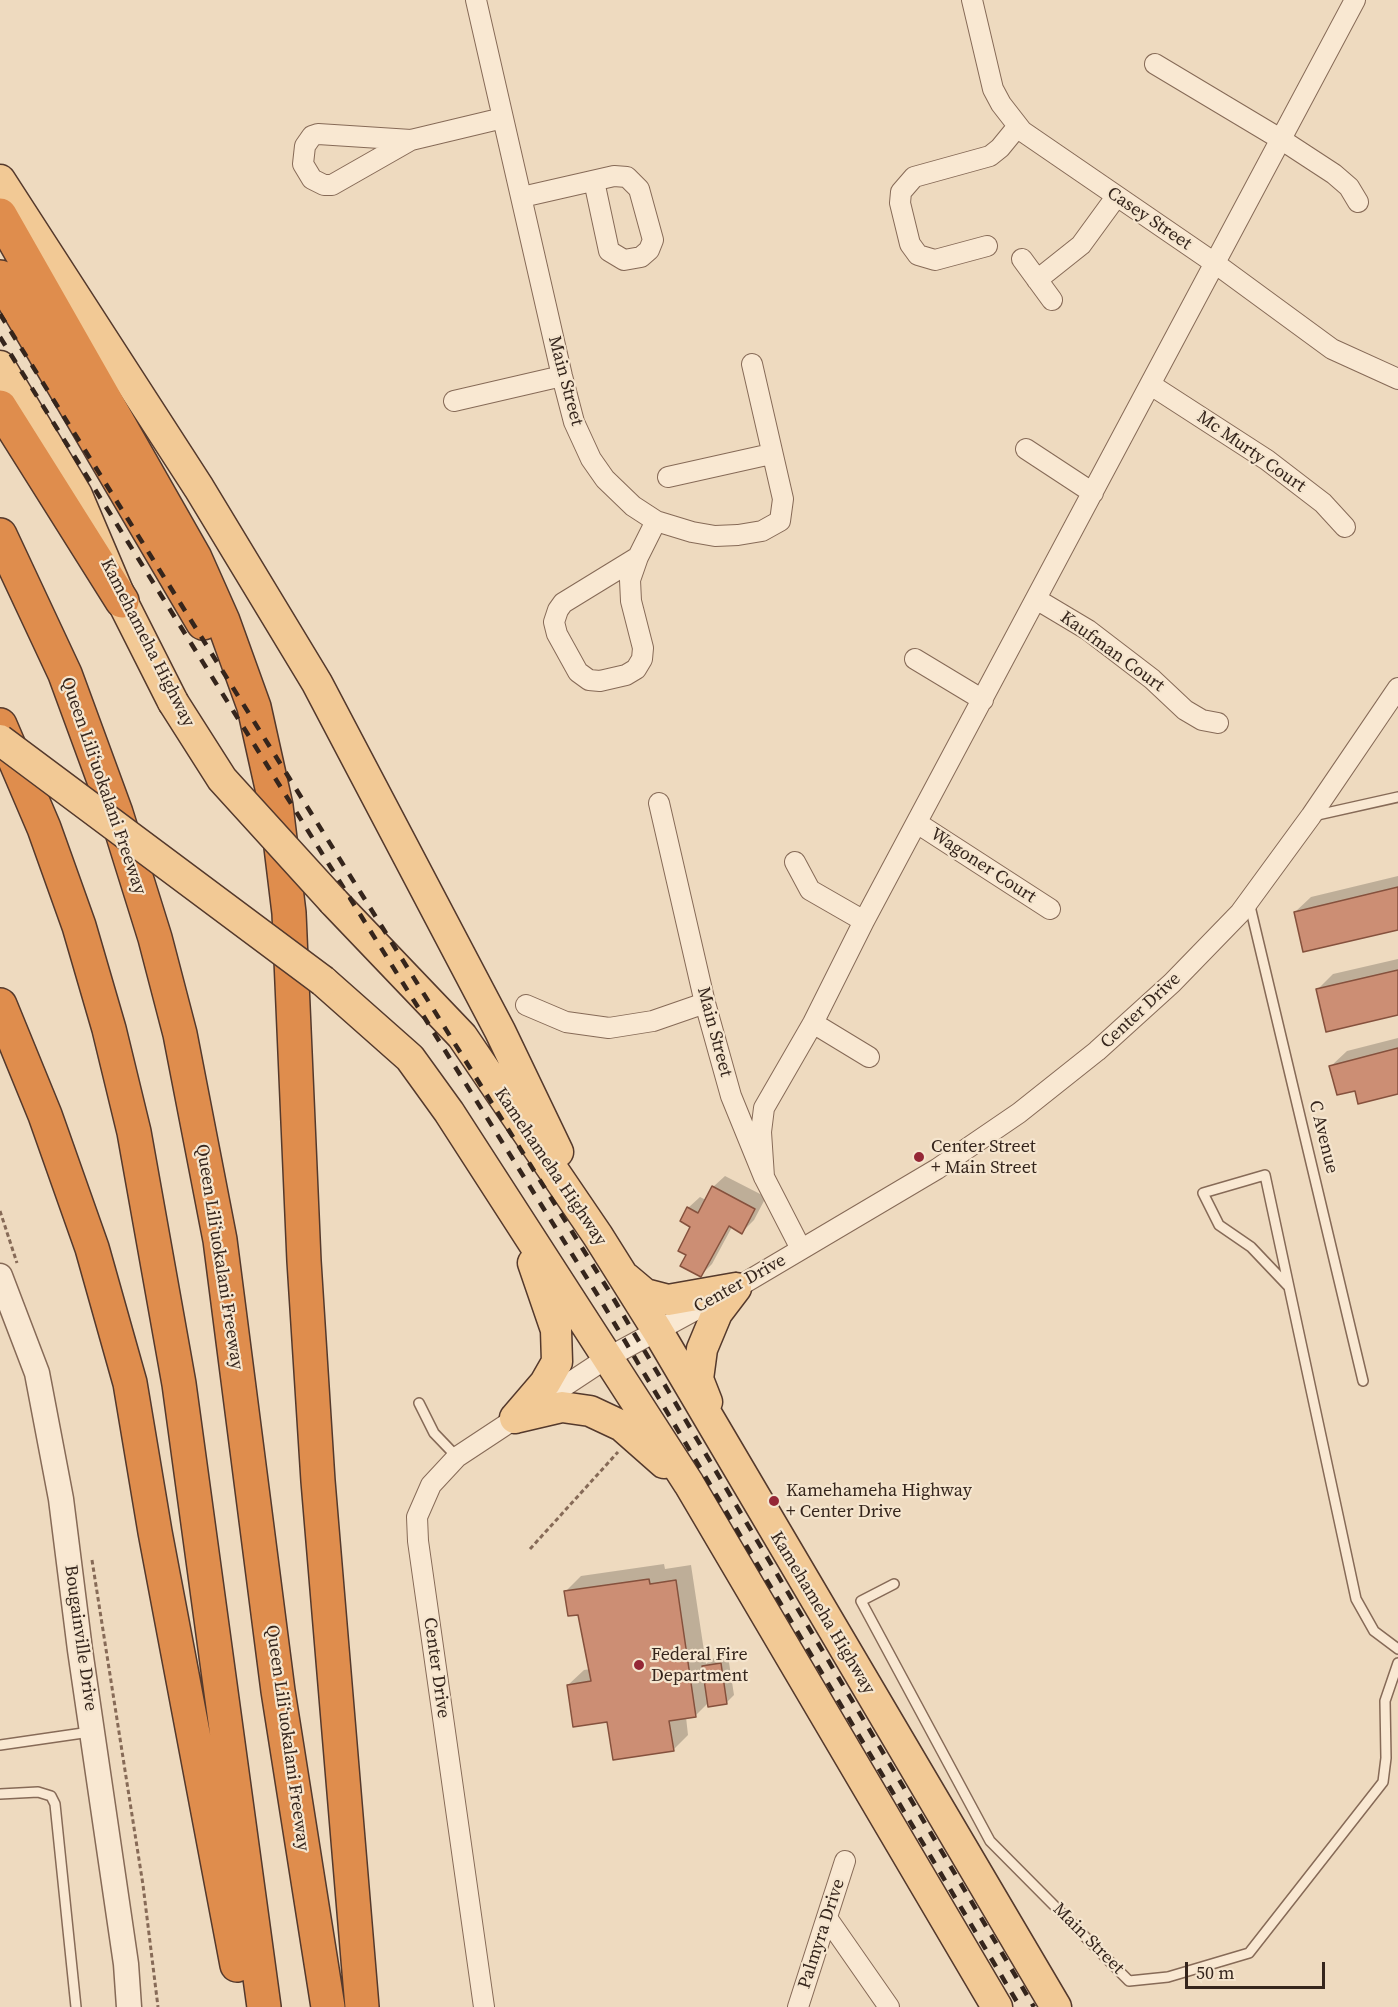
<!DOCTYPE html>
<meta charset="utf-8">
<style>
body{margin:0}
#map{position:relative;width:1398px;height:2007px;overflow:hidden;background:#eedabf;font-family:"Source Serif 4",serif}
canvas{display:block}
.scale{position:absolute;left:1185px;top:1962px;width:140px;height:27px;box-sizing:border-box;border:3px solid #35251c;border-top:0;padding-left:8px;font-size:18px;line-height:21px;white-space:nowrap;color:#35251c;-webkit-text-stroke:4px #f5e5ce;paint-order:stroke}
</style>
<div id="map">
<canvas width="1398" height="2007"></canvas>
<div class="scale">50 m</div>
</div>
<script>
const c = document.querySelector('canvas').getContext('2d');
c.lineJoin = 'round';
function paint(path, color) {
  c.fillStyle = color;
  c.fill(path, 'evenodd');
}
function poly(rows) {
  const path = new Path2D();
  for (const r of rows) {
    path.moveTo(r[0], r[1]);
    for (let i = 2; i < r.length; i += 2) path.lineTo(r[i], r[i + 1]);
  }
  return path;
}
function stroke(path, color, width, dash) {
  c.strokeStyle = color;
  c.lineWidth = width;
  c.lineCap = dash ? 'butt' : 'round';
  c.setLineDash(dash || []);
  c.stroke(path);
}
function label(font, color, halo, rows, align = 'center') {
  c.font = font + ' "Source Serif 4",serif';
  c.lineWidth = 4.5;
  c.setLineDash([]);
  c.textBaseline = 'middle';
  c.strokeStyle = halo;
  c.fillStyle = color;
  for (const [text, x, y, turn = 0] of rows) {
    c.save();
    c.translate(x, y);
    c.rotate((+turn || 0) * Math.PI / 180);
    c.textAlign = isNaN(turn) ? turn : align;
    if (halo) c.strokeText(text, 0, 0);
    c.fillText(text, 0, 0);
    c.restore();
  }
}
paint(poly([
 [1398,876,1398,928,1295,912,1311,897],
 [1398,959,1398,1014,1317,990,1333,974],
 [1398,1038,1398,1093,1356,1089,1331,1066,1347,1051],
 [725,1176,766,1197,754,1220,742,1232,732,1227,712,1264,701,1275,688,1254,692,1226,688,1208,700,1197,706,1200,713,1187],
 [664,1564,665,1569,691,1565,706,1664,711,1659,728,1656,734,1695,726,1703,709,1702,695,1716,686,1717,688,1735,673,1750,568,1685,584,1670,590,1669,580,1613,565,1592,581,1576]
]), '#0003');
const building = poly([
 [1398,887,1398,930,1303,952,1294,912,1398,887],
 [1398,970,1398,1015,1326,1032,1316,989,1398,970],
 [1398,1048,1398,1094,1358,1104,1355,1091,1337,1095,1329,1066,1398,1048],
 [712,1186,755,1209,742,1234,729,1226,701,1277,680,1266,686,1255,678,1251,690,1227,680,1221,687,1207,698,1213,712,1186],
 [649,1579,650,1584,676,1580,696,1717,669,1721,674,1751,613,1760,607,1722,573,1727,567,1685,591,1681,578,1615,568,1616,564,1591,649,1579],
 [721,1663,727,1704,708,1707,702,1666,721,1663]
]);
paint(building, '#cc8e74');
stroke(building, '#85513d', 1.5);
const service = poly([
 [1313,816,1398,797],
 [1249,902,1363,1381],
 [1289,1287,1251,1247,1219,1225,1203,1193,1265,1175,1289,1287,1356,1599,1374,1631,1398,1649],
 [419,1403,434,1433,457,1457],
 [894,1584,861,1601,990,1841,1129,1981,1168,1977,1249,1953,1383,1782,1386,1758,1385,1701,1398,1663],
 [0,1745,90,1732],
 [0,1794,38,1792,51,1796,55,1804,76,2007]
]);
const minor = poly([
 [476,0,562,376,574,422,591,459,605,479,633,506,656,521,692,532,715,536,738,535,762,531,780,521,783,499,752,364],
 [972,0,993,89,1001,104,1022,131,1216,264,1332,349,1398,379],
 [1155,64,1282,140,1334,174,1349,187,1358,202],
 [411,140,318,134,312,136,305,146,303,164,312,179,324,185,332,185,411,140,503,118],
 [522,197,614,176,627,177,639,189,653,240,649,250,641,257,624,260,609,251,594,181],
 [987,246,935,260,918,255,910,244,900,203,901,192,914,177,990,156,1000,148,1018,126],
 [1022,259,1052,300],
 [1037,280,1081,245,1116,197],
 [1151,385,1267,460,1323,503,1345,527],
 [454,401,562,376],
 [1026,449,1093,493],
 [668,477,771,454],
 [638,557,630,580,631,601,643,648,642,659,636,669,626,675,600,681,589,680,578,672,557,634,554,622,558,610,563,603,638,557],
 [638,557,656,521],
 [1036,599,1088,630,1152,679,1185,710,1202,720,1218,723],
 [915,659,983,700],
 [659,803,705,1003,731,1096,764,1177,801,1249],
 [917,823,1050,909],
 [795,862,810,890,864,921],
 [526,1005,566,1022,609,1028,653,1021,705,1003],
 [813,1023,869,1057],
 [764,1177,761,1132,764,1108,813,1023,864,921,1355,0],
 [827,1918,889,2007],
 [484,2007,418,1541,417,1517,431,1485,457,1457,607,1358,736,1288,937,1169,1019,1113,1097,1051,1172,983,1240,913,1311,816,1398,688],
 [798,2007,845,1861]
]);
const tertiary = poly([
 [0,1276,37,1373,61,1499,80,1650,126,1964,129,2007]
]);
const primary = poly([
 [0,180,199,488,317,683,500,1031,558,1152],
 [0,366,77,495,122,601,173,702],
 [333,901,462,1036,598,1236,657,1330,1056,2007],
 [323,981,410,1058,449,1112,689,1484,997,2007],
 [626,1278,645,1294,668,1300,736,1288],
 [707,1402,698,1379,702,1349,717,1313,736,1288],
 [515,1418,545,1383,557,1362,556,1330,533,1263],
 [515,1418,562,1407,590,1411,622,1426,664,1463]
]);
const motorway = poly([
 [0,215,195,558,223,621,254,707,276,806,289,913,304,1261,318,1481,362,2007],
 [0,277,203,623],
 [0,407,122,601],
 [0,535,65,674,116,813,155,938,180,1034,220,1240,278,1691,328,2007],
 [0,725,44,828,79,926,109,1029,134,1132,179,1384,264,2007],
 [0,1005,45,1115,92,1248,130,1383,155,1532,237,1965]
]);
stroke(service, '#866a57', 12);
stroke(minor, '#866a57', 22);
stroke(tertiary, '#866a57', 27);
stroke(primary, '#54392c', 33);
stroke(motorway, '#54392c', 36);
stroke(poly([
 [0,1211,17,1263],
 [530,1549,618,1452],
 [92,1560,143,1885,158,2007]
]), '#866a57', 3, [4.5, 3]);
stroke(service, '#f9e8d2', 9);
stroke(minor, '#f9e8d2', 20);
stroke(tertiary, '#f9e8d2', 24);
stroke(primary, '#f2c995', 30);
stroke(motorway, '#df8d4d', 33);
stroke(poly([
 [0,314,609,1291,1034,2007],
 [0,337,600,1299,1020,2007]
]), '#35251c', 4.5, [10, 10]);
const primaryBridge = poly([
 [173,702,222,779,333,901],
 [0,740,323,981]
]);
stroke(primaryBridge, '#54392c', 33, []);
stroke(primaryBridge, '#f2c995', 30);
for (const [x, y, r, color] of [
 [919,1157,6,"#952736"],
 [774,1501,6,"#952736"],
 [639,1665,6,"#952736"]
]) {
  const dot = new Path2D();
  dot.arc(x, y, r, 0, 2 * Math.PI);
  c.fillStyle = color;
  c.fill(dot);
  stroke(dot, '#f5e5ce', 2);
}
label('18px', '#35251c', '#f5e5ce', [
 ["Casey Street",1149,219,34],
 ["Main Street",565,381,75],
 ["Mc Murty Court",1251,452,35],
 ["Kamehameha Highway",147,643,63],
 ["Kaufman Court",1112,652,36],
 ["Queen Liliʻuokalani Freeway",103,786,71],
 ["Wagoner Court",983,866,33],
 ["Center Drive",1141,1011,-43],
 ["Main Street",714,1032,75],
 ["C Avenue",1323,1137,76],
 ["Kamehameha Highway",550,1167,56],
 ["Queen Liliʻuokalani Freeway",219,1257,81],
 ["Center Drive",740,1284,-29],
 ["Kamehameha Highway",822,1613,59],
 ["Bougainville Drive",80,1638,82],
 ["Center Drive",436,1668,82],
 ["Queen Liliʻuokalani Freeway",287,1738,82],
 ["Palmyra Drive",822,1934,-72],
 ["Main Street",1088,1939,45]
]);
label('18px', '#35251c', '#f5e5ce', [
 ["Center Street",931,1147],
 ["+ Main Street",931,1168],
 ["Kamehameha Highway",786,1491],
 ["+ Center Drive",786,1512],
 ["Federal Fire",651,1655],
 ["Department",651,1676]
], 'left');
</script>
